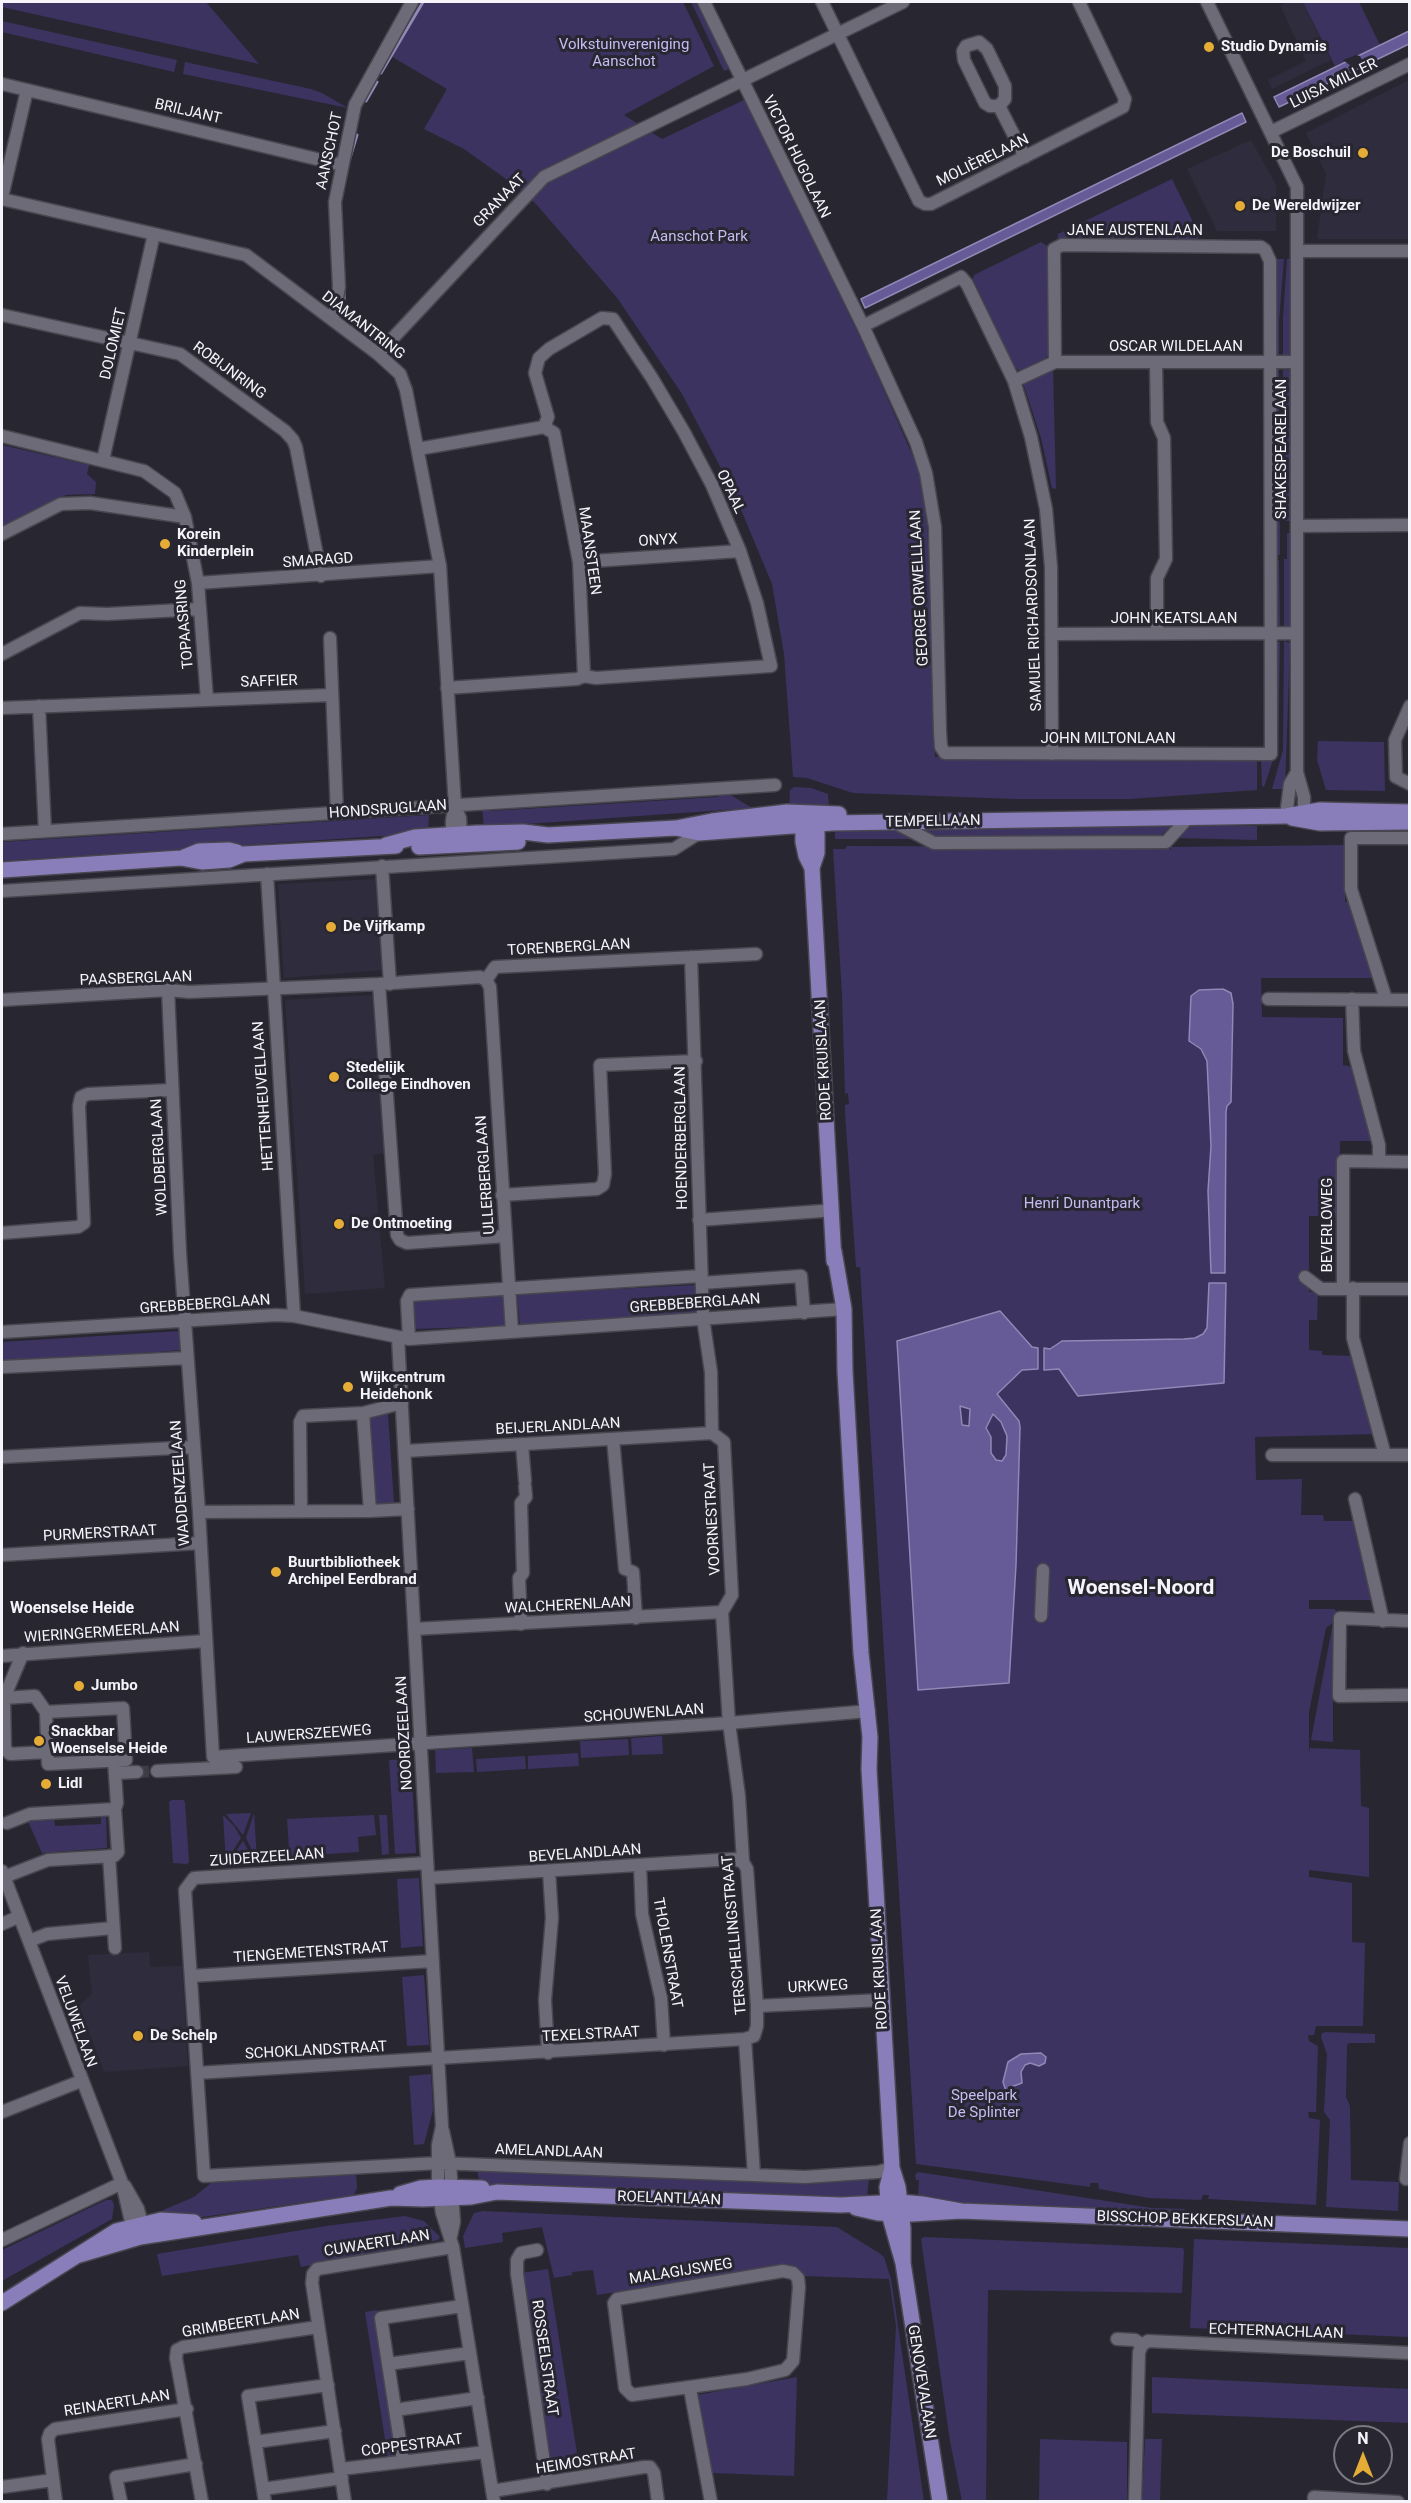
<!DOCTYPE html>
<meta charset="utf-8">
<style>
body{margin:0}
#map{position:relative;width:1411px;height:2503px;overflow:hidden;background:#282731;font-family:Roboto,sans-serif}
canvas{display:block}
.frame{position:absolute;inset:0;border:3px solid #f5f4fb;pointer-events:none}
.north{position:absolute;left:1333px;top:2425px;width:60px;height:60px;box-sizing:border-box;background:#282731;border:2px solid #7a7982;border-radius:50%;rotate:0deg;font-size:16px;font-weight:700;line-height:24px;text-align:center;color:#f5f4fb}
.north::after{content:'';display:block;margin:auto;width:21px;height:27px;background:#e6ad36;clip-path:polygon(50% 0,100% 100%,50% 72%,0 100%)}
</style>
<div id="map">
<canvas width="1411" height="2503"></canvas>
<div class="frame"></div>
<div class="north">N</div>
</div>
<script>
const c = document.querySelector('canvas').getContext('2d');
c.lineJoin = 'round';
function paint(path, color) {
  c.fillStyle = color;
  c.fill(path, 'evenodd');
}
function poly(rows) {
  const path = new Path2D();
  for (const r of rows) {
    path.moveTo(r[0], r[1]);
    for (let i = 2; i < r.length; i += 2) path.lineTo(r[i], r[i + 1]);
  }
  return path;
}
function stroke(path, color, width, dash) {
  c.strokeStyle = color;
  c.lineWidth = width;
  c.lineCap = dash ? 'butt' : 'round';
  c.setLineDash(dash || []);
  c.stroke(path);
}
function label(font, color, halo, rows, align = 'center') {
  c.font = font + ' Roboto,sans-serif';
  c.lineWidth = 6;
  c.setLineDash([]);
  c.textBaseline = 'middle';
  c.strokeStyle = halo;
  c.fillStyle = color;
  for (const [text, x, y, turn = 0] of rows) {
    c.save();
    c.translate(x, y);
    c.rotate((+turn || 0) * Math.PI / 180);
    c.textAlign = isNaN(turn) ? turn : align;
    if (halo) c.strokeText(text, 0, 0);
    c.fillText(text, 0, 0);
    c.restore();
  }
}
paint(poly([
 [1288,2,1303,2,1331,60,1272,89,1268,80,1306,61,1280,5],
 [1409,80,1409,239,1317,239,1326,174,1306,133],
 [1251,140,1276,185,1276,231,1217,231,1187,169],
 [379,879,384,970,284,978,278,884],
 [374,995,384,1153,373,1155,385,1288,305,1294,285,1000],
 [149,1952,150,1967,182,1966,188,2066,104,2072,79,2006,92,1994,88,1955]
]), '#2f2c3d');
paint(poly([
 [2,2,206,2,259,64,2,7],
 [423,2,683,2,714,66,624,115,662,139,746,99,868,354,926,486,935,757,1257,757,1257,790,1130,799,1015,799,853,793,807,778,793,777,784,654,772,584,734,493,682,394,618,299,536,204,520,189,464,149,424,129,447,89,389,55],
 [691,2,699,2,731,68,724,71],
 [1303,2,1359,2,1380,45,1335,66],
 [2,21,177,60,174,72,2,32],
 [185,62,311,89,322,93,348,108,183,74],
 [1172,179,1198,232,1198,240,1058,241,1058,234],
 [1041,242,1047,246,1048,355,1045,359,1021,371,1015,368,973,279,974,275],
 [1273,259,1284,259,1279,321,1279,355,1276,355],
 [1287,259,1291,259,1291,355,1283,355,1283,318],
 [1053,368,1056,489,1052,488,1041,438,1023,383],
 [1274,369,1279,369,1280,555,1274,555],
 [1283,370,1291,370,1291,521,1283,521],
 [2,445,89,465,87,474,96,482,95,494,66,495,2,528],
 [1287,533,1291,533,1290,627,1284,627,1284,559,1287,559],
 [1274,560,1279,560,1280,627,1276,627],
 [1284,641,1290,643,1285,789,1272,789,1283,750],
 [1276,642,1280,642,1278,750,1274,750],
 [1318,741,1384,742,1385,791,1326,790,1317,760],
 [1261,757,1274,757,1264,787,1262,786],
 [794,787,811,788,828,794,829,808,789,810,790,790],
 [720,794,729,794,752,808,484,827,482,809,487,808,491,811,718,797],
 [429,815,428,833,2,861,2,842],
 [1185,826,1257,826,1257,840,1176,838],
 [895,827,913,839,835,839,835,828],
 [912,827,1171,827,1156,839,937,840],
 [1345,845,1345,902,1356,901,1376,978,1261,978,1262,1017,1343,1018,1343,1065,1353,1067,1375,1141,1340,1141,1339,1216,1309,1216,1309,1292,1318,1292,1317,1320,1309,1320,1309,1350,1322,1351,1322,1355,1355,1356,1377,1434,1255,1437,1256,1480,1302,1479,1301,1515,1323,1515,1324,1521,1353,1521,1374,1600,1309,1600,1309,1609,1334,1609,1342,1616,1326,1628,1309,1712,1309,1752,1310,1748,1360,1750,1361,1806,1369,1808,1369,1877,1309,1870,1309,1877,1352,1883,1352,1942,1365,1943,1363,2026,1316,2026,1314,2035,1308,2035,1309,2041,1318,2046,1316,2112,1308,2112,1309,2118,1320,2120,1316,2205,1208,2199,1209,2195,1203,2195,1201,2200,1149,2198,1099,2189,1098,2183,1090,2183,1090,2187,916,2164,860,1267,856,1267,845,1113,845,1105,849,1104,848,1093,845,1094,842,994,833,849,845,849,847,846,1163,847,1164,849,1171,849,1171,847],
 [696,1285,698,1314,520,1325,517,1294],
 [503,1295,505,1326,414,1329,410,1301],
 [181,1331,182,1350,129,1354,128,1359,2,1361,2,1342],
 [388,1414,394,1504,375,1503,367,1415],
 [1333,1623,1333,1742,1311,1740],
 [662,1736,663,1754,632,1755,631,1738],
 [628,1739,629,1755,581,1758,580,1741],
 [472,1748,474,1772,436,1773,435,1750],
 [578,1753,579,1766,528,1769,528,1756],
 [525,1756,526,1769,477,1772,476,1759],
 [411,1759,416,1853,395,1854,389,1760],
 [172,1800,183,1800,185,1802,189,1862,187,1864,173,1863,169,1802],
 [251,1813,243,1835,226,1814],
 [254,1813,257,1860,246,1838],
 [101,1815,106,1815,107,1848,42,1853,27,1819,54,1817,55,1826,101,1824],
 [223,1815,234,1826,241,1838,226,1862],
 [374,1815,376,1835,358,1837,359,1852,297,1856,297,1861,290,1862,287,1819],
 [379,1815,387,1815,389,1854,382,1855],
 [243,1841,254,1860,228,1862,236,1851],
 [419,1878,423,1946,401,1948,397,1879],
 [424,1975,429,2045,407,2046,402,1977],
 [1326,2032,1375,2034,1375,2043,1349,2043,1347,2045,1346,2097,1350,2106,1351,2180,1399,2182,1398,2211,1326,2207,1330,2120,1324,2112,1327,2054,1321,2037,1322,2033],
 [431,2074,433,2110,424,2144,414,2145,409,2076],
 [477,2170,805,2182,869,2178,867,2197,838,2200,480,2184],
 [918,2172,1152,2208,1185,2209,1184,2213,944,2203,918,2199,919,2180,916,2180,915,2175],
 [356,2173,357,2188,354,2195,182,2220,164,2214,163,2210,194,2197,211,2183],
 [106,2200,112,2200,114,2205,112,2219,2,2281,2,2250],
 [483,2211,837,2227,879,2253,884,2257,891,2279,924,2501,887,2501,896,2326,889,2279,802,2276,781,2266,597,2295,593,2270,572,2272,572,2275,554,2278,542,2227,502,2233,503,2242,465,2248,463,2236,474,2213],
 [405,2216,424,2221,440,2237,438,2240,301,2267,298,2255,162,2276,157,2254,326,2226],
 [924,2237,1183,2248,1184,2251,1182,2293,988,2290,986,2501,962,2501,950,2441,921,2239],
 [1194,2239,1409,2248,1409,2337,1190,2328],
 [548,2269,579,2466,552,2471,521,2273],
 [377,2310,399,2456,388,2458,365,2312],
 [797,2377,794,2476,711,2473,697,2395],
 [1152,2377,1409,2389,1409,2423,1152,2413],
 [1040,2439,1127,2442,1127,2501,1039,2501],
 [1145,2439,1162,2439,1160,2501,1142,2501]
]), '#3c3360');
const water = poly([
 [1409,31,1409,44,1279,107,1274,97,1409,31],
 [1242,113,1246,122,865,308,861,299,1242,113],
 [1223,989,1231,993,1233,1004,1231,1102,1227,1106,1226,1112,1225,1273,1211,1273,1208,1191,1211,1146,1207,1061,1201,1049,1189,1041,1191,996,1199,990,1223,989],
 [1209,1283,1226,1283,1224,1383,1078,1396,1059,1369,1044,1370,1044,1348,1050,1349,1062,1341,1184,1339,1195,1338,1203,1334,1207,1328,1209,1283],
 [1000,1311,1032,1347,1038,1348,1038,1369,1022,1370,997,1394,1019,1421,1020,1427,1016,1565,1009,1683,918,1690,897,1341,1000,1311],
 [960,1406,970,1409,969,1426,962,1425,960,1406],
 [993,1414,1001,1422,1007,1436,1006,1455,1002,1461,996,1460,991,1453,991,1437,986,1428,993,1414],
 [1041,2053,1046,2057,1045,2063,1039,2066,1030,2063,1025,2065,1021,2072,1022,2083,1011,2087,1008,2097,1003,2082,1008,2062,1021,2054,1041,2053]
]);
paint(water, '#665a97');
stroke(water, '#9188b5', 1.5);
paint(poly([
 [1356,55,1360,56,1363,62,1370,66,1367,68,1361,66,1355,69,1343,60]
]), '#282731');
stroke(poly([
 [381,73,423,2],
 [366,101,377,82],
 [349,161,357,135],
 [344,312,344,272]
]), '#9188b5', 3);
stroke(poly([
 [137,1772,157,1771]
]), '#3c3c45', 12, [12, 6]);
const minor = poly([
 [704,2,863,326,916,442,926,473,935,527,940,732,941,747,945,753,1271,754,1270,261,1265,250,1261,247,1062,245,1054,249,1055,362],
 [822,2,919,201,925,204,931,204,1123,107,1125,99,1079,2],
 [1207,2,1297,187,1297,772,1304,797,1304,821],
 [979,42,987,49,1005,86,1005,99,999,106,990,106,985,103,964,60,963,51,966,46,979,42],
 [2,84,342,165],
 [999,106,1025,157],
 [1271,132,1410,64],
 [2,197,27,90],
 [2,199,246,255,378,354,400,374,406,390,440,566,455,806,460,818,461,834,458,842],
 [1297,251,1410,251],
 [2,315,180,354,285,431,293,440,296,447,321,576],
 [333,320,339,287,335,202,355,105,412,2],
 [863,326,961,277,967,284,1014,381,1031,437,1046,509,1051,567,1052,754],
 [378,354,544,177,903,2],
 [1156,363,1157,422,1164,438,1166,559,1157,578,1157,634],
 [1014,381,1055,362,1296,362],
 [544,427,548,417,535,373,539,358,549,349,602,318,613,319,652,378,684,432,712,485,740,551,757,603,771,666,596,678,584,676],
 [2,436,144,471,175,493,185,517,198,583,207,700,2,708],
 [418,449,544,427,554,433,579,562,584,676,577,679,447,688],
 [103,460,154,234],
 [1297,526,1410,525],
 [2,534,61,504,90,503,185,517],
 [579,562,740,551],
 [198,583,440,566],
 [1051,634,1297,633],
 [330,638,337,813],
 [2,654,80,613,107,614,200,609],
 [207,700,331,695],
 [39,706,45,831],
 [1410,706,1395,740,1396,777,1410,784],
 [1286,816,1290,784,1297,772],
 [896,823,934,843,1166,842,1189,817],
 [2,834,775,785],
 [455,842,452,835,452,820,455,806],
 [382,866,390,984],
 [267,874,294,1316],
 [2,891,674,849,699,833],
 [691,957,703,1318,711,1372,712,1433,724,1442,732,1595,722,1612,729,1723,739,1796,743,1862,747,1869,757,2006,757,2026,754,2036,745,2039,754,2175],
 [486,980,490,987,512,1332],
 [379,984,397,1235,400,1240,407,1243,506,1236],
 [168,990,180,1253,199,1512,213,1757,729,1723,869,1711],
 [1268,999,1410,1000],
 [1352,999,1354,1051,1379,1145,1379,1161],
 [1386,999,1351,889,1351,838,1410,838],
 [2,1000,168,990,189,992,379,984,480,977,486,980,495,967,756,954],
 [502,1195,597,1189,603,1185,605,1174,600,1065,696,1061],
 [699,1220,822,1211],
 [2,1233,78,1227,84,1223,79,1106,81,1097,88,1094,171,1090],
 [1305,1277,1321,1289,1410,1289],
 [702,1283,801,1276,804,1313],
 [1353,1288,1353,1338,1385,1455],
 [1343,1289,1343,1161,1410,1162],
 [2,1332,276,1315,294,1316,409,1339,844,1309],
 [398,1338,442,2126,438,2145,438,2187,442,2213,453,2247,494,2502],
 [409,1339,407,1301,410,1295,701,1276],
 [2,1367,187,1358],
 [363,1413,370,1511],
 [613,1439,625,1569,633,1572,634,1586],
 [522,1444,525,1481],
 [405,1451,712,1433],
 [1272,1455,1410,1455],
 [2,1457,194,1447],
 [1355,1499,1383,1621],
 [301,1510,300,1422,303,1416,363,1413,402,1403],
 [199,1512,370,1511,408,1509],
 [2,1555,199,1543],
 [634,1589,636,1618],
 [1041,1616,1043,1570],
 [1410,1621,1340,1618,1339,1696,1410,1695],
 [521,1624,519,1578,523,1573,521,1503,526,1497,525,1486],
 [414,1629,722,1612],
 [23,1653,4,1698,5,1749,10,1754,48,1752],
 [2,1656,205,1641],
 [4,1698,35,1696,46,1712],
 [123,1708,126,1760,48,1764,46,1712,123,1708],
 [114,1760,117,1803,115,1809],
 [157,1771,236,1767],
 [115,1773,137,1772],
 [109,1856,115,1948],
 [427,1863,194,1878,185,1890,204,2176,438,2163,805,2177,878,2172,892,2168],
 [640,1865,642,1914,661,1998,664,2045],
 [2,1871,122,2183,132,2226,136,2232],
 [4,1877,48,1860,114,1856,118,1852,115,1809,30,1814,7,1823],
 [428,1878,734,1859,743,1862],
 [2,1924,18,1917],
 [29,1941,47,1934,113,1928],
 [191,1976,433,1961],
 [757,2006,882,2000],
 [548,2053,545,2000,552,1918,549,1871],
 [197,2073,745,2039],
 [2,2112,81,2081],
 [443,2131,450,2163,454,2222,451,2236],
 [1406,2179,1410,2143],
 [125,2186,138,2209,142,2224,141,2233],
 [2,2240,122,2183],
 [537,2250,521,2253,517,2260,517,2274,547,2484],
 [783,2271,793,2273,798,2278,799,2287,793,2361,785,2370,747,2379,632,2395,625,2388,614,2303,617,2299,783,2271],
 [1117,2339,1135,2340,1142,2345],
 [388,2364,470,2353],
 [690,2389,711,2502],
 [395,2410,478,2398],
 [255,2442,335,2431],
 [403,2461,381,2318,462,2306],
 [341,2469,486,2452],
 [2,2487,53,2480],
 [263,2489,342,2478],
 [492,2491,644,2467,650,2467,654,2473,658,2502],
 [56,2502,48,2439,50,2433,55,2429,187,2409],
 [121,2502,116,2477,196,2464],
 [202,2502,176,2358,177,2350,183,2347,318,2327],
 [265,2502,248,2396,328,2385],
 [345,2502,312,2283,313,2274,317,2269,453,2247],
 [1135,2502,1139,2352,1142,2345,1148,2341,1410,2353],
 [1314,2502,1314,2497,1398,2502]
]);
const major = poly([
 [811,816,817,824,817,853,812,868],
 [808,817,803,825,803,842,806,856,812,868,834,1261],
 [1292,818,1320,823,1410,822],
 [676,828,699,833,832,823,1286,816,1320,810,1410,812],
 [386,845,415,837,477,833,523,832,548,835,676,828,712,821,787,812,839,814],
 [419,847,518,842],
 [184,857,199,851,229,850,237,852],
 [2,870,181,858,202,862,229,860,244,854,396,846],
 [834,1251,844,1309,845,1371,861,1653,870,1737,869,1769,892,2168,898,2187,903,2228,903,2263],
 [892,2168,887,2187,889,2214,903,2263,940,2502],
 [400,2194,421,2188,438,2187,482,2188],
 [856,2208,878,2213,912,2214,961,2211,1410,2229],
 [79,2255,140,2237,391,2198,423,2199,471,2197,497,2192,841,2205,900,2202,922,2204,961,2211],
 [2,2303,116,2231,161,2220,194,2222]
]);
stroke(minor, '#48464f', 15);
stroke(major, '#48464f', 18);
stroke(minor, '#6c6b77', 12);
stroke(major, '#897eba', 15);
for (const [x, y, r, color] of [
 [1209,47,6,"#e6ad36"],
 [1363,153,6,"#e6ad36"],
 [1240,206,6,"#e6ad36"],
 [165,544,6,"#e6ad36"],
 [331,927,6,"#e6ad36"],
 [334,1077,6,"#e6ad36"],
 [339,1224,6,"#e6ad36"],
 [348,1387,6,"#e6ad36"],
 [276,1572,6,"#e6ad36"],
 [79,1686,6,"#e6ad36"],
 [39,1741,6,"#e6ad36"],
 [46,1784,6,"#e6ad36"],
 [138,2036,6,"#e6ad36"]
]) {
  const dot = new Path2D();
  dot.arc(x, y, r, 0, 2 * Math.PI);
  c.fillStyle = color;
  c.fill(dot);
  stroke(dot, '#282731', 2);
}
label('15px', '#c4bcf2', '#282731', [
 ["Volkstuinvereniging",624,45],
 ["Aanschot",624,62],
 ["Aanschot Park",699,237],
 ["Henri Dunantpark",1082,1204],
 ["Speelpark",984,2096],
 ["De Splinter",984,2113]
]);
label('bold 15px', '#f5f4fb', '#282731', [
 ["Studio Dynamis",1221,47],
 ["De Boschuil",1351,153,"right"],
 ["De Wereldwijzer",1252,206],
 ["Korein",177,535],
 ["Kinderplein",177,552],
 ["De Vijfkamp",343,927],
 ["Stedelijk",346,1068],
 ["College Eindhoven",346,1085],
 ["De Ontmoeting",351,1224],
 ["Wijkcentrum",360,1378],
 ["Heidehonk",360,1395],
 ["Buurtbibliotheek",288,1563],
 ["Archipel Eerdbrand",288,1580],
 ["Jumbo",91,1686],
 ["Snackbar",51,1732],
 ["Woenselse Heide",51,1749],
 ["Lidl",58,1784],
 ["De Schelp",150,2036]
], 'left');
label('15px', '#f5f4fb', '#282731', [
 ["LUISA MILLER",1334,84,-26],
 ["BRILJANT",188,112,13],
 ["AANSCHOT",330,151,-78],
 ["VICTOR HUGOLAAN",796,157,64],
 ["MOLIÈRELAAN",983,161,-26],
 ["GRANAAT",500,201,-46],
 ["JANE AUSTENLAAN",1135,231],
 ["DIAMANTRING",363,326,38],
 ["DOLOMIET",114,344,-77],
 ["OSCAR WILDELAAN",1176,347],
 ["ROBIJNRING",229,371,36],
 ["SHAKESPEARELAAN",1282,449,-90],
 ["OPAAL",730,492,65],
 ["ONYX",658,541,-4],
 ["MAANSTEEN",589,551,82],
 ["SMARAGD",318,561,-4],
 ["GEORGE ORWELLLAAN",920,588,-93],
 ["SAMUEL RICHARDSONLAAN",1034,615,-92],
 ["JOHN KEATSLAAN",1174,619],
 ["TOPAASRING",185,624,-95],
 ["SAFFIER",269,682,-2],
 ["JOHN MILTONLAAN",1108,739],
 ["HONDSRUGLAAN",388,810,-4],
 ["TEMPELLAAN",933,822,-1],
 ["TORENBERGLAAN",569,948,-3],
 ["PAASBERGLAAN",136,979,-2],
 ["RODE KRUISLAAN",824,1060,-93],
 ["HETTENHEUVELLAAN",264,1096,-94],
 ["HOENDERBERGLAAN",682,1138,-91],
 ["WOLDBERGLAAN",160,1157,-93],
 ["ULLERBERGLAAN",486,1175,-94],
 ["BEVERLOWEG",1328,1225,-90],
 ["GREBBEBERGLAAN",695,1304,-4],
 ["GREBBEBERGLAAN",205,1305,-4],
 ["BEIJERLANDLAAN",558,1427,-3],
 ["WADDENZEELAAN",181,1483,-94],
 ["VOORNESTRAAT",713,1519,-93],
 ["PURMERSTRAAT",100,1534,-3],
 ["WALCHERENLAAN",568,1606,-3],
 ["WIERINGERMEERLAAN",102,1633,-4],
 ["SCHOUWENLAAN",644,1714,-4],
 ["NOORDZEELAAN",405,1733,-93],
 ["LAUWERSZEEWEG",309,1735,-4],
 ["BEVELANDLAAN",585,1854,-4],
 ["ZUIDERZEELAAN",267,1858,-4],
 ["TERSCHELLINGSTRAAT",735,1935,-95],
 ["TIENGEMETENSTRAAT",311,1953,-4],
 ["THOLENSTRAAT",667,1953,80],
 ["RODE KRUISLAAN",880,1969,-93],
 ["URKWEG",818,1987,-3],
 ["VELUWELAAN",75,2022,70],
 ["TEXELSTRAAT",591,2035,-3],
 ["SCHOKLANDSTRAAT",316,2051,-3],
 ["AMELANDLAAN",549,2152,2],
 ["ROELANTLAAN",669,2199,2],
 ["BISSCHOP BEKKERSLAAN",1185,2220,2],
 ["CUWAERTLAAN",377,2244,-9],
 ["MALAGIJSWEG",681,2272,-9],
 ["GRIMBEERTLAAN",241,2324,-9],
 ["ECHTERNACHLAAN",1276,2332,2],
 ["ROSSEELSTRAAT",544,2358,82],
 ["GENOVEVALAAN",921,2382,81],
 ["REINAERTLAAN",117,2404,-9],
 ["COPPESTRAAT",412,2446,-7],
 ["HEIMOSTRAAT",586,2462,-9]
]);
label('bold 16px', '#f5f4fb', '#282731', [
 ["Woenselse Heide",72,1609]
]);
label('bold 21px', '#f5f4fb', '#282731', [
 ["Woensel-Noord",1141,1589]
]);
</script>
